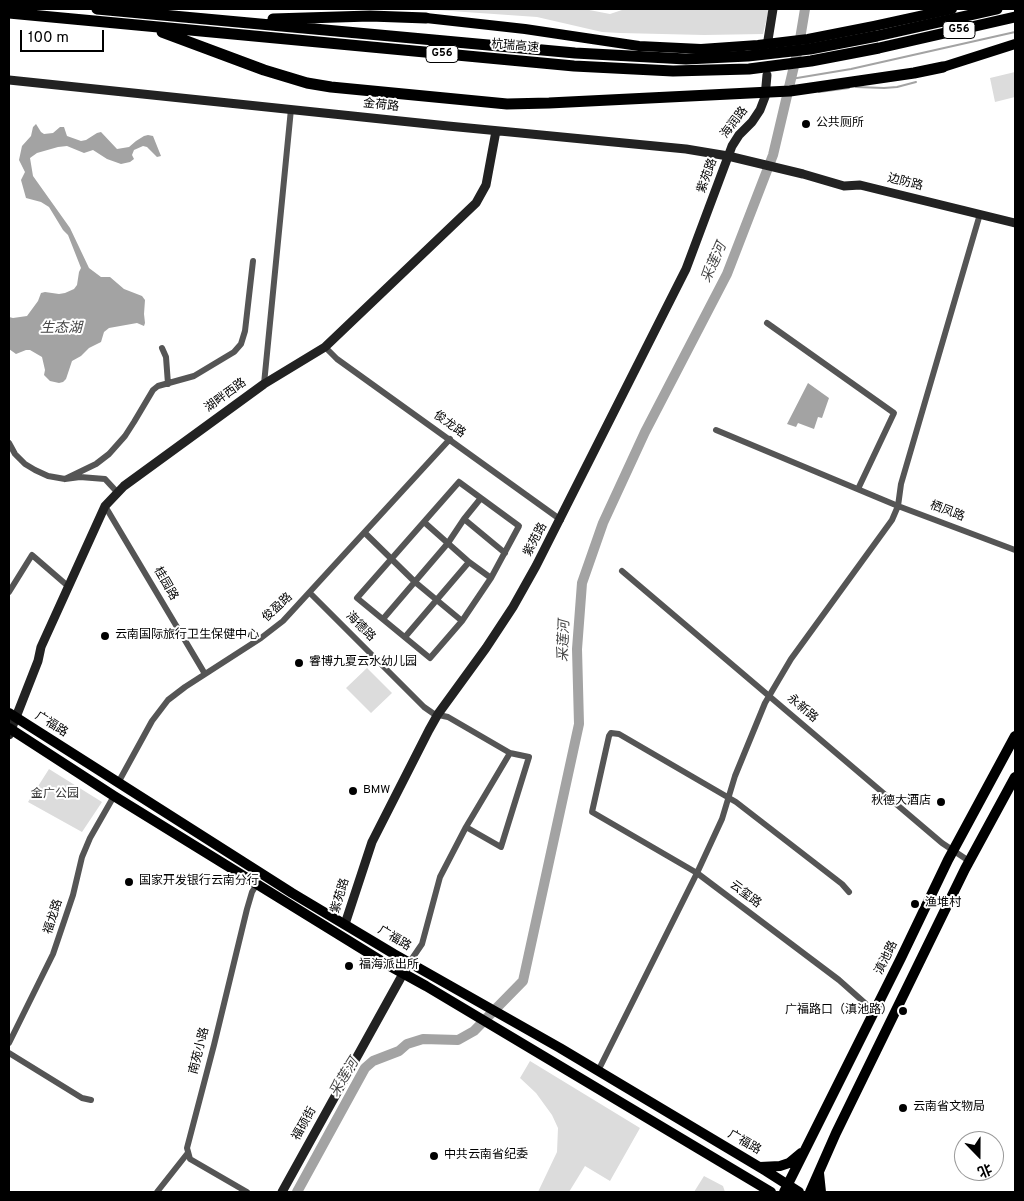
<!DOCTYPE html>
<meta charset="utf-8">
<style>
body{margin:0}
#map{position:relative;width:1024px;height:1201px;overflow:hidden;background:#fff;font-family:Overpass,"Noto Sans SC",sans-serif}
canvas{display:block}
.frame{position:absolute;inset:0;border:10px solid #000;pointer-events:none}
.north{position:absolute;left:954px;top:1131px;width:50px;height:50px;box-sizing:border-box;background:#fff;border:1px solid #999;border-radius:50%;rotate:158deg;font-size:14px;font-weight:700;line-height:20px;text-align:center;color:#000}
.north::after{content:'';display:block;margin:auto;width:18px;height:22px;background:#000;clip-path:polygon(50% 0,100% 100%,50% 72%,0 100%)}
.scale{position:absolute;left:20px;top:30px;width:84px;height:22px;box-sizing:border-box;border:2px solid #000;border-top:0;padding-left:6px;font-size:15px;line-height:18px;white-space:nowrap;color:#000;-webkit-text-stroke:4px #fff;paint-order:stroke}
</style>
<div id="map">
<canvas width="1024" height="1201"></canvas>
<div class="frame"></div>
<div class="north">北</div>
<div class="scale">100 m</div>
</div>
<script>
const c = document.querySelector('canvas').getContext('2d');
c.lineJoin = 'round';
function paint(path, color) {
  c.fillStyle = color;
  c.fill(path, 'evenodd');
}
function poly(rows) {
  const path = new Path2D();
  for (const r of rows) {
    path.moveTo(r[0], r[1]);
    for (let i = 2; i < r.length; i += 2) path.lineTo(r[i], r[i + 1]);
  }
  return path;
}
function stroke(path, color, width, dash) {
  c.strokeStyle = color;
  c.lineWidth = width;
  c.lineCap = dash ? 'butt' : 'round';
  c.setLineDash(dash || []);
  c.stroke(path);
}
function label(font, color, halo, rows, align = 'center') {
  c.font = font + ' Overpass,"Noto Sans SC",sans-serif';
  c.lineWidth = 4;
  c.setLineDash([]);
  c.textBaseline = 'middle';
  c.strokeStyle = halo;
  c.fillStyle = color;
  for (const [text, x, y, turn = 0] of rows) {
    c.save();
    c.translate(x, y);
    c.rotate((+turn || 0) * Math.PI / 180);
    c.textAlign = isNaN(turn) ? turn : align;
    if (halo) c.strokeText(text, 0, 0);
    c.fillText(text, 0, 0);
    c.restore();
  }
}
paint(poly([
 [422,9,584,9,610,14,625,9,685,9,691,10,696,9,769,9,763,34,704,35,620,33,602,32,537,17],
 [1015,72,1015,97,995,102,990,78],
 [367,668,392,693,371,713,346,688],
 [49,769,102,802,82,832,28,802],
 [530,1061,640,1128,610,1181,585,1166,569,1192,538,1192,557,1152,558,1128,552,1115,536,1093,520,1078],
 [704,1176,723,1186,725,1192,694,1192]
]), '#dcdcdc');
paint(poly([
 [36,124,41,132,44,134,53,133,60,127,64,127,67,136,81,141,86,140,97,133,101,132,117,149,129,147,136,141,144,136,148,135,153,136,161,156,157,157,147,147,143,146,134,150,132,155,134,159,130,162,121,164,107,159,93,150,84,153,67,146,58,147,37,153,30,158,33,176,70,228,89,268,101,277,110,277,124,289,142,296,145,300,144,314,145,323,144,326,137,323,109,328,104,332,101,342,89,348,81,356,72,361,66,379,63,382,59,383,50,381,44,375,45,370,42,357,30,350,26,350,16,354,9,349,9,317,13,318,27,316,38,301,41,293,45,292,59,294,65,293,74,289,77,285,79,272,81,268,68,235,63,230,49,207,41,202,26,198,21,180,25,172,19,160,22,146,31,136,33,127],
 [808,383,829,398,822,418,818,417,814,429,798,423,796,427,787,424]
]), '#a3a3a3');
stroke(poly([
 [791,79,851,69,1015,32],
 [856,87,884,88,897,87,916,82],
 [819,92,849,88]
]), '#a3a3a3', 2);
stroke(poly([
 [297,1192,365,1068,373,1061,399,1051,407,1044,423,1039,458,1040,474,1031,523,981,579,724,577,649,582,583,603,523,645,432,727,274,773,155,799,45,805,9]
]), '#a3a3a3', 10);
stroke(poly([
 [767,323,894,413,858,489],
 [325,347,337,359,561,520],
 [162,348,166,357,168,384],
 [264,384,291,109],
 [716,430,898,506,1015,550],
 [9,443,15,454,25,464,35,470,48,476,65,479,80,477,105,479,117,492],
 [65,479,96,464,109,454,125,436,134,422,153,390,158,386,194,376,234,352,241,344,245,331,253,261],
 [459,482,519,526,491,578,462,621,430,658,357,598,459,482],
 [105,506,205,674],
 [464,519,481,498],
 [424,522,469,562],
 [365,533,415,582,462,621],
 [622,571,942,843,969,861],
 [9,592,32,555,69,587],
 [310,593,424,707,434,714,448,717,510,753],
 [383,619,448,543,464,519,505,553],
 [405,637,469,562,491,578],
 [118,783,152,721,168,700,185,687,261,638,283,621,450,439],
 [849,892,842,884,736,802,619,734,611,733,609,736,592,812,697,873,839,980,875,1012],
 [409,963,422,944,440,877,466,827,510,753,529,757,501,847,466,827],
 [9,1043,53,954,73,895,82,857,90,838,114,796],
 [9,1053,82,1098,91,1100],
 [598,1071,697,873,722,819,735,776,765,703,791,659,892,520,898,506,901,484,980,214],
 [157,1192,187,1154],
 [247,1192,190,1159,187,1148,214,1045,247,909,252,892,257,884]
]), '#555', 6);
stroke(poly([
 [768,40,773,9],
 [9,80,448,126,686,149,728,156,803,174,844,186,860,185,1015,223],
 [9,735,38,661,41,647,105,506,124,486,264,384,325,347,476,203,486,185,496,131],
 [345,924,372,842,429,730,438,714,486,648,513,607,536,566,686,269,732,146,739,135,752,122,760,110,765,97,767,75],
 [282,1192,409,963]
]), '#222', 9);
stroke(poly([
 [426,18,525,29,639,46,701,49,758,45,808,39,874,26,952,9],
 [943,67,1015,44],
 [9,713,292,893,394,954,560,1048,766,1171,799,1192],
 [9,728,114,796,388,965,426,986,771,1192],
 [760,1167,780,1166,789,1163,801,1153],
 [819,1173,821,1192],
 [784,1192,901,958,948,860,1015,736],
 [810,1192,836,1133,965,869,1015,777]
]), '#000', 10);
stroke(poly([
 [97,9,575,53,686,59,748,56,810,49,877,36,997,9],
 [9,13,574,66,673,71,749,69,811,61,879,48,1015,17],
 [273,19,370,16,426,18],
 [162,32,264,70,307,83,331,87,507,104,549,103,790,91,914,73,943,67]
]), '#000', 11);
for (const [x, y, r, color] of [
 [806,124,5,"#000"],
 [105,636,5,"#000"],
 [299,663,5,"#000"],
 [353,791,5,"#000"],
 [941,802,5,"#000"],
 [129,882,5,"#000"],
 [915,904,5,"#000"],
 [349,966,5,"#000"],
 [903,1011,5,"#000"],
 [903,1108,5,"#000"],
 [434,1156,5,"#000"]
]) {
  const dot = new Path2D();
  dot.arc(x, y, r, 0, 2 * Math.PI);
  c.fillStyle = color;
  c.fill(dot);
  stroke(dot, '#fff', 2);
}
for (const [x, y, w] of [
 [959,30,32],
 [442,54,32]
]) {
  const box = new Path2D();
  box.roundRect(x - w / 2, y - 8.5, w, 17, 4);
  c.fillStyle = '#fff';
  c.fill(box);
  stroke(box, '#000', 1);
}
label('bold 11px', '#000', null, [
 ["G56",959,30],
 ["G56",442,54]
]);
label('12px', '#000', '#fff', [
 ["杭瑞高速",515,47,5],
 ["金荷路",381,106,6],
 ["海润路",735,123,-53],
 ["紫苑路",708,176,-70],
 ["边防路",905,183,14],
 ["湖畔西路",226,396,-36],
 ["俊龙路",449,425,36],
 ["栖凤路",947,512,21],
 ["紫苑路",536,540,-62],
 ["桂园路",165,584,60],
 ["俊盈路",278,608,-43],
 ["海德路",360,627,45],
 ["永新路",802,709,40],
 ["广福路",51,725,32],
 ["云玺路",745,895,37],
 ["紫苑路",341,896,-73],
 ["福龙路",54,917,-72],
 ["广福路",394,939,31],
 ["滇池路",887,958,-64],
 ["南苑小路",200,1051,-76],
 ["福硕街",305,1124,-61],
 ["广福路",744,1143,30]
]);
label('12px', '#000', '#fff', [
 ["公共厕所",816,124],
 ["云南国际旅行卫生保健中心",115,636],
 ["睿博九夏云水幼儿园",309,663],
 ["BMW",363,791],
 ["秋德大酒店",931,802,"right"],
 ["国家开发银行云南分行",139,882],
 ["渔堆村",925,904],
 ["福海派出所",359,966],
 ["广福路口（滇池路）",893,1011,"right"],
 ["云南省文物局",913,1108],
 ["中共云南省纪委",444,1156]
], 'left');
label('12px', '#333', '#fff', [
 ["金广公园",55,795]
]);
label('italic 14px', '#444', '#fff', [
 ["采莲河",715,263,-66],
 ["生态湖",61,329],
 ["采莲河",565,641,-88],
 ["采莲河",345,1078,-58]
]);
</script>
